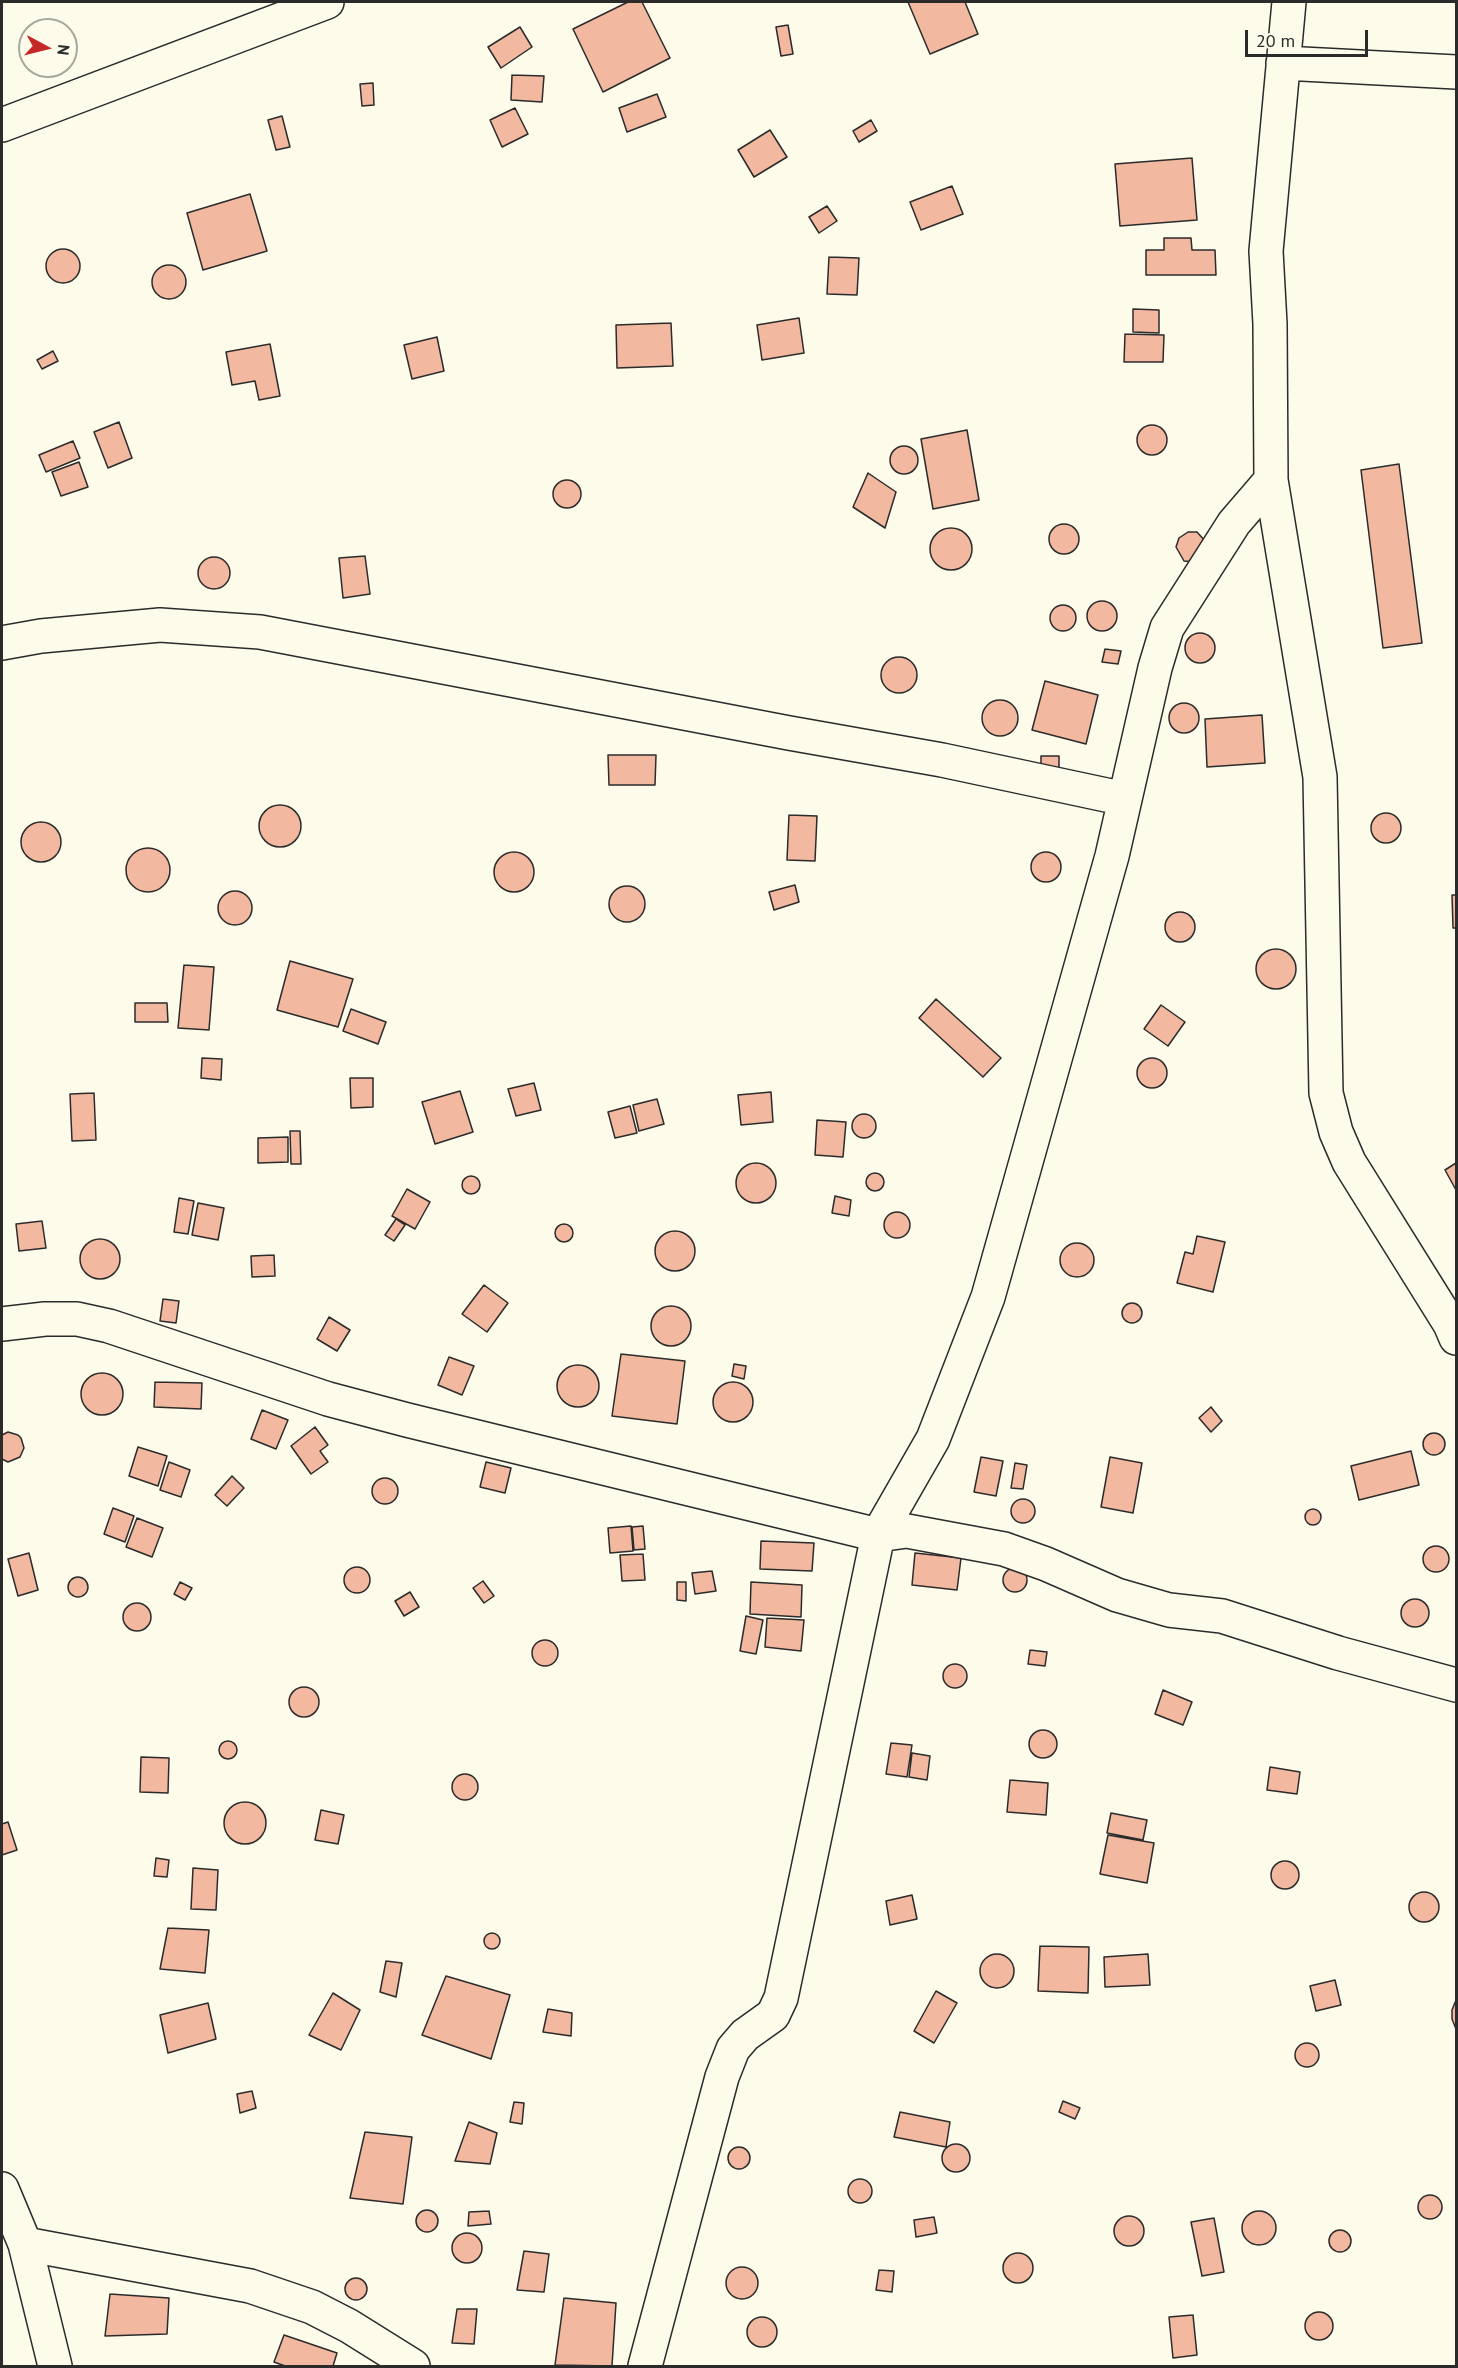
<!DOCTYPE html>
<style>
body{margin:0}
#map{position:relative;width:1458px;height:2368px;overflow:hidden;background:#fdfbea;font-family:"PT Sans",sans-serif}
canvas{display:block}
.frame{position:absolute;inset:0;border:3px solid #2b2b2b;pointer-events:none}
.north{position:absolute;left:18px;top:18px;width:60px;height:60px;box-sizing:border-box;background:#fdfbea;border:2px solid #a9a89e;border-radius:50%;rotate:97deg;font-size:16px;font-weight:700;line-height:24px;text-align:center;color:#2b2b2b}
.north::after{content:'';display:block;margin:auto;width:21px;height:27px;background:#c62828;clip-path:polygon(50% 0,100% 100%,50% 72%,0 100%)}
.scale{position:absolute;left:1245px;top:30px;width:123px;height:27px;box-sizing:border-box;border:3px solid #2b2b2b;border-top:0;padding-left:8px;font-size:18px;line-height:21px;white-space:nowrap;color:#2b2b2b;-webkit-text-stroke:4px #fdfbea;paint-order:stroke}
</style>
<div id="map">
<canvas width="1458" height="2368"></canvas>
<div class="frame"></div>
<div class="north">N</div>
<div class="scale">20 m</div>
</div>
<script>
const c = document.querySelector('canvas').getContext('2d');
c.lineJoin = 'round';
function paint(path, color) {
  c.fillStyle = color;
  c.fill(path, 'evenodd');
}
function poly(rows) {
  const path = new Path2D();
  for (const r of rows) {
    if (r.length === 3) {
      path.moveTo(r[0] + r[2], r[1]);
      path.arc(r[0], r[1], r[2], 0, 2 * Math.PI);
      continue;
    }
    path.moveTo(r[0], r[1]);
    for (let i = 2; i < r.length; i += 2) path.lineTo(r[i], r[i + 1]);
  }
  return path;
}
function stroke(path, color, width, dash) {
  c.strokeStyle = color;
  c.lineWidth = width;
  c.lineCap = dash ? 'butt' : 'round';
  c.setLineDash(dash || []);
  c.stroke(path);
}
const building = poly([
 [628,2,642,2,670,58,603,92,573,29,628,2],
 [908,2,965,2,978,34,930,54,908,2],
 [788,25,793,54,781,56,776,27,788,25],
 [520,27,532,47,501,68,488,47,520,27],
 [512,75,544,76,542,102,511,100,512,75],
 [373,83,374,105,362,106,360,84,373,83],
 [657,94,666,117,627,132,619,108,657,94],
 [515,108,528,134,502,147,490,120,515,108],
 [282,116,290,147,276,150,268,120,282,116],
 [871,120,877,131,859,142,853,131,871,120],
 [770,130,787,157,754,177,738,150,770,130],
 [1192,158,1197,220,1120,226,1115,164,1192,158],
 [952,186,963,214,921,230,910,202,952,186],
 [250,194,267,251,203,270,187,213,250,194],
 [827,206,837,221,819,233,809,217,827,206],
 [1164,238,1191,238,1192,250,1215,250,1216,275,1146,275,1146,250,1164,250,1164,238],
 [63,266,17],
 [829,257,859,258,857,295,827,294,829,257],
 [169,282,17],
 [1133,309,1159,310,1159,333,1133,332,1133,309],
 [799,318,804,353,762,360,757,325,799,318],
 [671,323,673,366,617,368,616,325,671,323],
 [1125,334,1164,335,1163,362,1124,362,1125,334],
 [437,337,444,371,412,379,404,345,437,337],
 [270,344,280,396,259,400,255,381,232,385,226,352,270,344],
 [53,351,58,361,42,369,37,360,53,351],
 [119,422,132,458,108,468,94,432,119,422],
 [1152,440,15],
 [967,430,979,500,933,509,921,439,967,430],
 [73,441,80,458,46,472,39,455,73,441],
 [904,460,14],
 [79,462,88,487,61,496,52,472,79,462],
 [1399,464,1422,643,1383,648,1361,470,1399,464],
 [868,473,896,492,885,528,853,507,868,473],
 [567,494,14],
 [1064,539,15],
 [951,549,21],
 [1188,532,1197,532,1206,542,1195,562,1184,561,1176,547,1179,538,1188,532],
 [365,556,370,594,343,598,339,558,365,556],
 [214,573,16],
 [1102,616,15],
 [1063,618,13],
 [1200,648,15],
 [1105,649,1121,651,1118,664,1102,662,1105,649],
 [899,675,18],
 [1045,681,1098,695,1086,744,1032,730,1045,681],
 [1000,718,18],
 [1184,718,15],
 [1262,715,1265,763,1207,767,1205,719,1262,715],
 [608,755,656,755,655,785,609,785,608,755],
 [1041,756,1059,756,1059,771,1041,772,1041,756],
 [280,826,21],
 [1386,828,15],
 [789,815,817,816,815,861,787,860,789,815],
 [41,842,20],
 [148,870,22],
 [514,872,20],
 [1046,867,15],
 [795,885,799,902,774,910,769,892,795,885],
 [627,904,18],
 [235,908,17],
 [1452,895,1456,895,1456,928,1453,928,1452,895],
 [1180,927,15],
 [1276,969,20],
 [290,961,353,979,338,1027,277,1010,290,961],
 [184,965,214,967,209,1030,178,1028,184,965],
 [936,999,1001,1058,983,1077,919,1018,936,999],
 [135,1003,167,1003,168,1022,135,1022,135,1003],
 [1161,1005,1185,1022,1168,1046,1144,1029,1161,1005],
 [351,1009,386,1022,378,1044,343,1031,351,1009],
 [1152,1073,15],
 [202,1058,222,1059,221,1080,201,1078,202,1058],
 [350,1078,373,1078,373,1107,351,1108,350,1078],
 [534,1083,541,1110,516,1116,508,1089,534,1083],
 [460,1091,473,1132,435,1144,422,1102,460,1091],
 [771,1092,773,1122,741,1125,738,1095,771,1092],
 [94,1093,96,1140,72,1141,70,1094,94,1093],
 [657,1099,664,1124,639,1131,633,1105,657,1099],
 [630,1106,637,1133,615,1138,608,1112,630,1106],
 [864,1126,12],
 [817,1120,846,1122,843,1157,815,1155,817,1120],
 [290,1131,300,1131,301,1164,291,1164,290,1131],
 [288,1137,288,1162,258,1163,258,1138,288,1137],
 [756,1183,20],
 [1456,1163,1456,1190,1445,1170,1456,1163],
 [875,1182,9],
 [471,1185,9],
 [407,1189,430,1202,415,1229,392,1216,407,1189],
 [835,1196,851,1200,849,1216,832,1213,835,1196],
 [179,1198,194,1201,188,1234,174,1232,179,1198],
 [198,1203,224,1208,218,1240,192,1235,198,1203],
 [897,1225,13],
 [396,1219,405,1225,394,1241,385,1235,396,1219],
 [42,1221,46,1248,19,1251,16,1224,42,1221],
 [564,1233,9],
 [675,1251,20],
 [1197,1236,1225,1242,1213,1292,1177,1283,1185,1252,1193,1254,1197,1236],
 [100,1259,20],
 [1077,1260,17],
 [274,1255,275,1276,252,1277,251,1256,274,1255],
 [484,1285,508,1303,487,1332,462,1314,484,1285],
 [163,1299,179,1301,176,1323,160,1321,163,1299],
 [1132,1313,10],
 [671,1326,20],
 [329,1317,350,1330,337,1351,317,1339,329,1317],
 [621,1354,685,1361,677,1424,612,1416,621,1354],
 [449,1357,474,1366,462,1395,438,1385,449,1357],
 [734,1364,746,1366,744,1379,732,1376,734,1364],
 [578,1386,21],
 [102,1394,21],
 [733,1402,20],
 [155,1382,202,1383,201,1409,154,1407,155,1382],
 [1211,1407,1222,1421,1211,1432,1199,1418,1211,1407],
 [262,1410,288,1420,276,1449,251,1439,262,1410],
 [315,1427,328,1445,320,1451,328,1462,311,1474,291,1446,315,1427],
 [8,1432,18,1435,21,1438,24,1448,20,1457,8,1462,2,1459,2,1435,8,1432],
 [1434,1444,11],
 [138,1447,167,1456,158,1486,129,1476,138,1447],
 [1411,1451,1419,1485,1359,1500,1351,1466,1411,1451],
 [981,1457,1003,1461,996,1496,974,1492,981,1457],
 [1110,1457,1142,1463,1133,1513,1101,1507,1110,1457],
 [169,1462,190,1470,181,1497,160,1490,169,1462],
 [486,1462,511,1468,505,1493,480,1487,486,1462],
 [1015,1463,1027,1465,1023,1489,1011,1488,1015,1463],
 [232,1476,244,1488,227,1506,215,1495,232,1476],
 [385,1491,13],
 [1023,1511,12],
 [113,1508,134,1516,125,1542,104,1534,113,1508],
 [1313,1517,8],
 [137,1518,163,1528,152,1557,126,1547,137,1518],
 [631,1526,633,1551,610,1553,608,1528,631,1526],
 [643,1526,645,1549,634,1550,632,1527,643,1526],
 [761,1541,814,1543,812,1571,760,1569,761,1541],
 [1436,1559,13],
 [29,1553,38,1590,18,1596,8,1559,29,1553],
 [915,1553,961,1558,957,1590,912,1585,915,1553],
 [643,1554,645,1580,622,1581,620,1555,643,1554],
 [357,1580,13],
 [1015,1580,12],
 [712,1571,716,1591,695,1594,692,1573,712,1571],
 [78,1587,10],
 [483,1581,494,1596,484,1603,473,1588,483,1581],
 [180,1582,192,1588,185,1600,174,1594,180,1582],
 [677,1582,686,1582,686,1601,677,1600,677,1582],
 [751,1582,802,1585,801,1617,750,1614,751,1582],
 [410,1592,419,1607,404,1616,395,1601,410,1592],
 [1415,1613,14],
 [137,1617,14],
 [746,1616,763,1620,756,1654,740,1651,746,1616],
 [767,1618,804,1620,801,1651,765,1647,767,1618],
 [545,1653,13],
 [1030,1650,1047,1652,1045,1666,1028,1664,1030,1650],
 [955,1676,12],
 [304,1702,15],
 [1163,1690,1192,1702,1183,1725,1155,1714,1163,1690],
 [1043,1744,14],
 [228,1750,9],
 [891,1743,912,1745,907,1777,886,1774,891,1743],
 [912,1753,930,1756,927,1780,909,1777,912,1753],
 [141,1757,169,1758,168,1793,140,1792,141,1757],
 [1270,1767,1300,1772,1297,1794,1267,1790,1270,1767],
 [465,1787,13],
 [1010,1780,1048,1783,1046,1815,1007,1812,1010,1780],
 [245,1823,21],
 [321,1810,344,1815,338,1844,315,1840,321,1810],
 [1111,1813,1147,1820,1143,1840,1107,1833,1111,1813],
 [8,1822,17,1850,2,1855,2,1824,8,1822],
 [1108,1835,1154,1843,1147,1883,1100,1874,1108,1835],
 [156,1858,169,1860,167,1877,154,1876,156,1858],
 [1285,1875,14],
 [193,1868,218,1870,216,1910,191,1909,193,1868],
 [1424,1907,15],
 [912,1895,917,1919,890,1925,886,1901,912,1895],
 [168,1928,209,1930,205,1973,160,1969,168,1928],
 [492,1941,8],
 [1040,1946,1089,1947,1088,1993,1038,1991,1040,1946],
 [997,1971,17],
 [1148,1954,1150,1985,1105,1987,1104,1957,1148,1954],
 [386,1961,402,1963,396,1997,380,1992,386,1961],
 [446,1976,510,1995,491,2059,422,2035,446,1976],
 [1335,1980,1341,2005,1316,2011,1310,1986,1335,1980],
 [936,1991,957,2003,934,2043,914,2031,936,1991],
 [333,1993,360,2010,341,2050,309,2035,333,1993],
 [1456,2000,1456,2029,1452,2019,1452,2010,1456,2000],
 [208,2003,216,2039,168,2053,160,2015,208,2003],
 [548,2009,572,2013,571,2036,543,2032,548,2009],
 [1307,2055,12],
 [252,2091,256,2108,240,2113,237,2094,252,2091],
 [1063,2101,1080,2108,1075,2119,1059,2112,1063,2101],
 [514,2102,524,2103,522,2124,510,2122,514,2102],
 [900,2112,950,2122,946,2147,894,2137,900,2112],
 [469,2122,497,2133,490,2164,455,2161,469,2122],
 [365,2132,412,2137,403,2204,350,2198,365,2132],
 [956,2158,14],
 [739,2158,11],
 [860,2191,12],
 [1430,2207,12],
 [427,2221,11],
 [489,2211,491,2224,468,2226,469,2212,489,2211],
 [1259,2228,17],
 [1129,2231,15],
 [934,2217,937,2233,916,2237,914,2220,934,2217],
 [1214,2218,1224,2272,1202,2276,1191,2222,1214,2218],
 [1340,2241,11],
 [467,2248,15],
 [524,2251,549,2254,544,2292,517,2290,524,2251],
 [1018,2268,15],
 [742,2283,16],
 [879,2270,894,2271,892,2292,876,2290,879,2270],
 [356,2289,11],
 [110,2294,169,2298,167,2334,105,2336,110,2294],
 [564,2298,616,2303,612,2366,555,2365,564,2298],
 [457,2309,477,2309,474,2344,452,2343,457,2309],
 [1319,2326,14],
 [1193,2315,1197,2355,1173,2358,1169,2317,1193,2315],
 [762,2332,15],
 [284,2335,337,2353,333,2366,285,2366,274,2362,284,2335]
]);
paint(building, '#f2b8a0');
stroke(building, '#2b2b2b', 1.5);
const street = poly([
 [1289,2,1266,251,1270,324,1271,480,1320,777,1326,1093,1336,1132,1349,1162,1450,1324,1456,1338],
 [1283,63,1456,72],
 [2,125,327,2],
 [2,643,41,636,160,625,260,632,789,733,942,760,1125,799],
 [2,1324,45,1319,77,1319,109,1326,328,1399,407,1420,878,1535,907,1531,1004,1549,1046,1564,1117,1595,1169,1610,1222,1616,1338,1653,1456,1685],
 [2,2189,25,2244,55,2366],
 [25,2244,250,2286,312,2307,349,2326,413,2366],
 [645,2366,722,2077,733,2049,745,2035,773,2015,781,1998,878,1535,933,1439,988,1297,1112,856,1155,668,1167,628,1234,523,1271,480]
]);
stroke(street, '#2b2b2b', 36);
stroke(street, '#fdfbea', 33);
</script>
